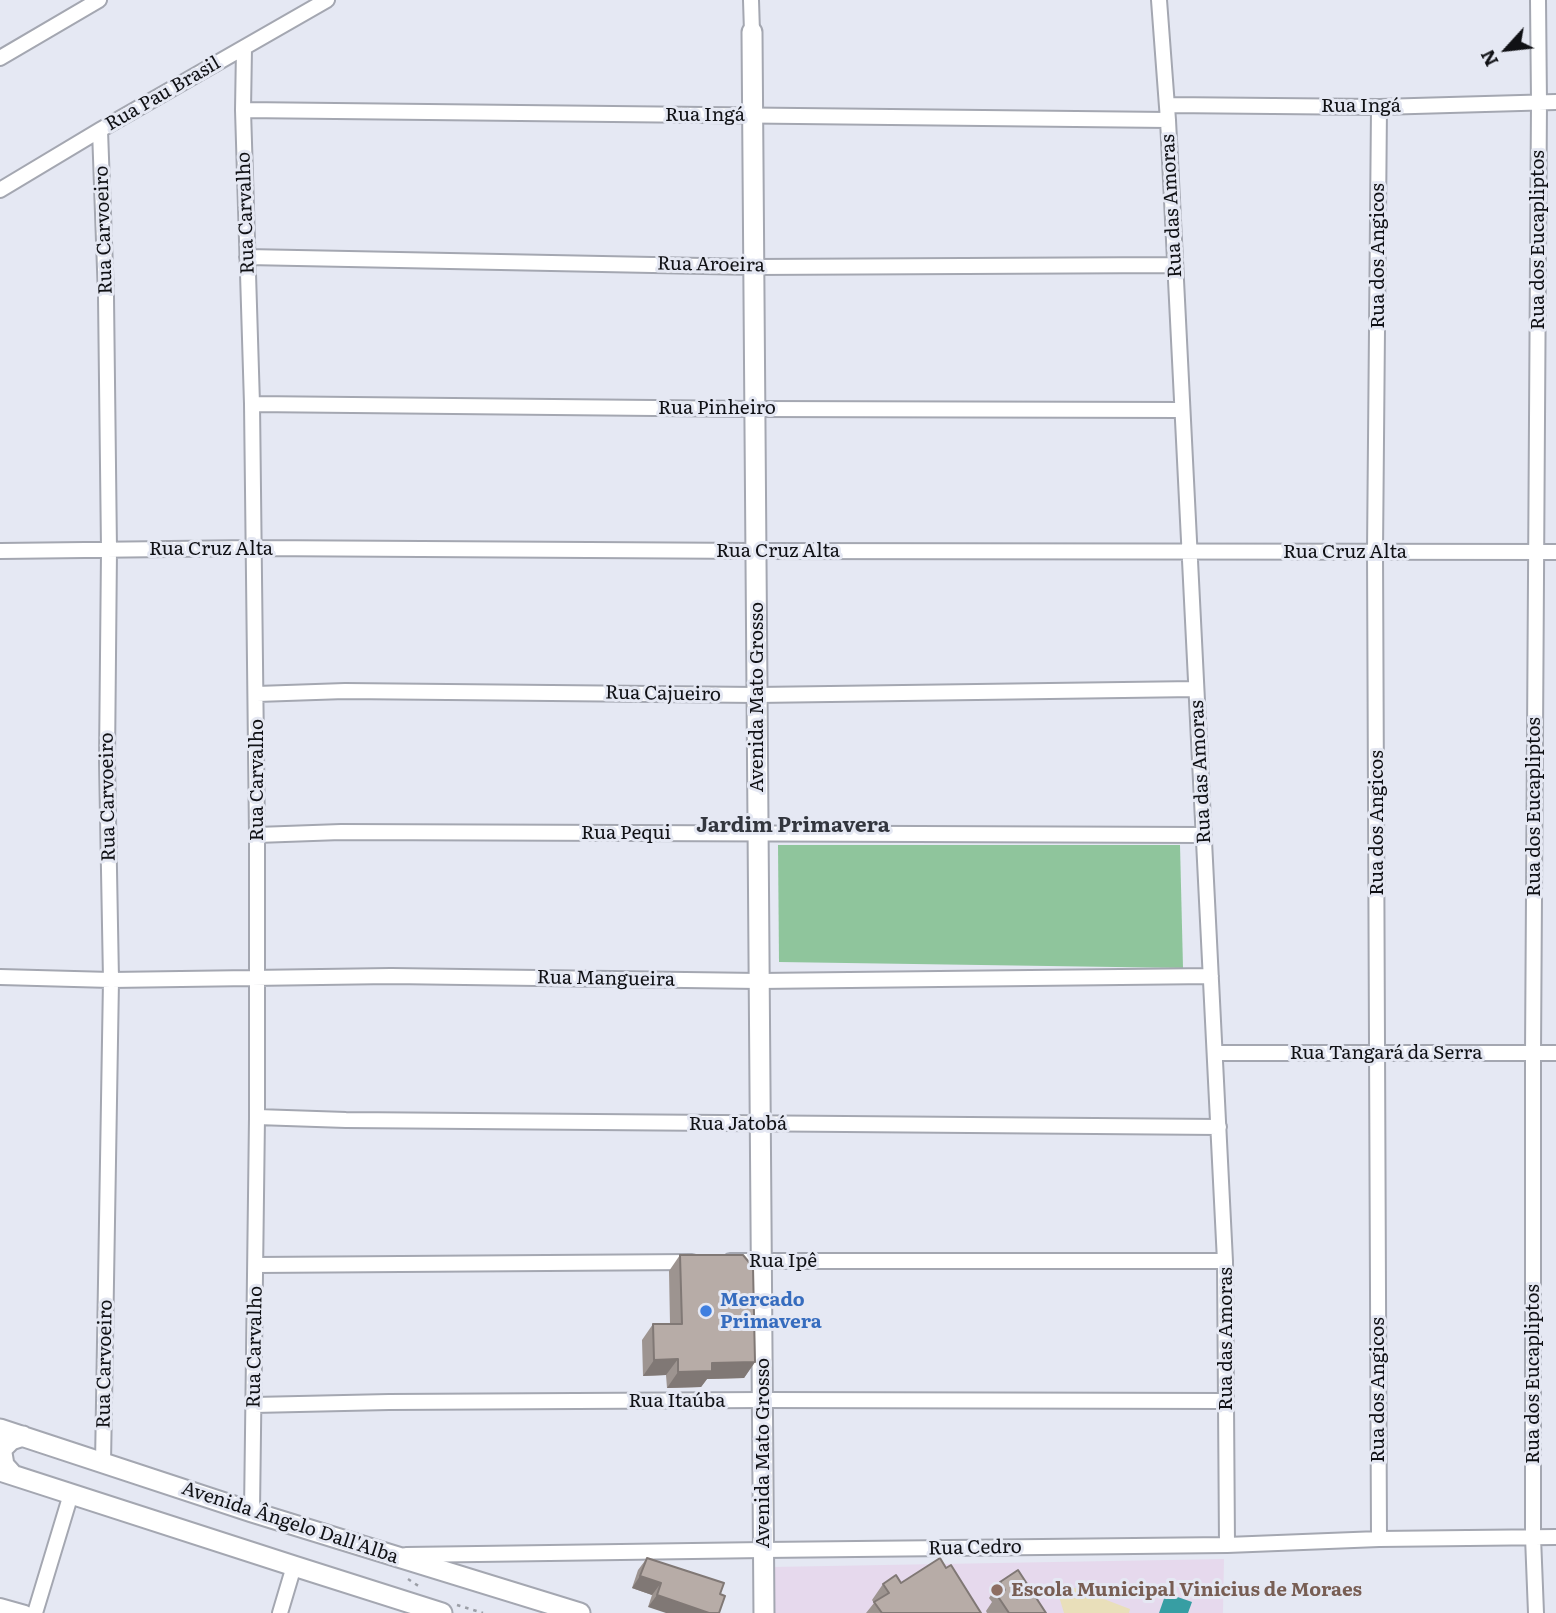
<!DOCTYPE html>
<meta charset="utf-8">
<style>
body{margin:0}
#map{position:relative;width:1556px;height:1613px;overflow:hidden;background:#e5e8f3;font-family:Literata,serif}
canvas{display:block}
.north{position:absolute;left:1472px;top:14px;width:70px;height:70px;-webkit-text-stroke:5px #e5e8f3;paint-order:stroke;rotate:243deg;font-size:19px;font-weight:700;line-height:28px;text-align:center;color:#101115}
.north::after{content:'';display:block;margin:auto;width:24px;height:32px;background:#101115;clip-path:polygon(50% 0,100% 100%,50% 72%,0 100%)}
</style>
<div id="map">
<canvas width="1556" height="1613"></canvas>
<div class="north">N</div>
</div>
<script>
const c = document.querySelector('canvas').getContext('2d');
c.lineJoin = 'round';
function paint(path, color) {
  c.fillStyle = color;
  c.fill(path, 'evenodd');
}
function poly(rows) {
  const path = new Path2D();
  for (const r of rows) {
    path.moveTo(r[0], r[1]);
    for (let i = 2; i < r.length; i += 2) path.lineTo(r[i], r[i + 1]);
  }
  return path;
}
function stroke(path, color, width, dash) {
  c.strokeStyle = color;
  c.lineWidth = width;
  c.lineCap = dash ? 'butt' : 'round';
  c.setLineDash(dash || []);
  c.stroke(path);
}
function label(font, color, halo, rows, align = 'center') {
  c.font = font + ' Literata,serif';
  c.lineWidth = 6;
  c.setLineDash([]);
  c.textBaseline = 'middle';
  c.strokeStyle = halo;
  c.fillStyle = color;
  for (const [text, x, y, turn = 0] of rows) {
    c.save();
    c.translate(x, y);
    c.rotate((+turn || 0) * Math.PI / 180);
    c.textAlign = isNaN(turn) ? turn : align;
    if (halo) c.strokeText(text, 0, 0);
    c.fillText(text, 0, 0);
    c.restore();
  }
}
paint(poly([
 [1224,1559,1223,1613,770,1613,771,1567]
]), '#e6d9ed');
paint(poly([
 [778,845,1180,845,1183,968,779,962]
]), '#8fc59c');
paint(poly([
 [1054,1580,1130,1609,1129,1613,1064,1613]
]), '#e9dfba');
paint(poly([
 [1166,1593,1192,1602,1188,1613,1159,1613]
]), '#379ea3');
const street = poly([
 [751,0,752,32],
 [1159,0,1168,120,1225,1261,1227,1545],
 [244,48,243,110,252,404,257,835,257,1117,252,1512],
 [0,58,99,0],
 [1167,105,1379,107,1556,102],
 [243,110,1168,120],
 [100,130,106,297,109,550,107,761,111,980,103,1463],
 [0,190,100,130,327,0],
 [247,257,754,267,1175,265],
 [252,404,755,409,1182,410],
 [0,551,254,548,756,551,1556,552],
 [257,694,345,691,757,695,1196,689],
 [257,835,341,832,1204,835],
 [0,977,111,980,391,976,759,981,1211,976],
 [1215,1053,1556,1053],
 [257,1117,346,1120,1219,1127],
 [730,1261,1225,1261],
 [256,1265,692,1262],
 [254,1405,389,1402,763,1400,1226,1401],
 [1379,1539,1375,551,1379,107],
 [406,1555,764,1550,1227,1545,1379,1539,1556,1537],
 [0,1606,25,1613],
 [35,1613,71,1494],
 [280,1613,294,1566],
 [1536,1613,1533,1537,1533,1053,1539,102,1538,0]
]);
const secondary = poly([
 [752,32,764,1613],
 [0,1429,252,1512,580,1613],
 [0,1471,294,1566,442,1613],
 [13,1475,4,1465,2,1453,3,1448,11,1440,23,1436]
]);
stroke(street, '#a4a7b1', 18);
stroke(secondary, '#a4a7b1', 23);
stroke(poly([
 [408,1579,420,1587],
 [457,1605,483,1613]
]), '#9b9ea6', 2.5, [3.5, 5]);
stroke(street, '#fff', 14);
stroke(secondary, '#fff', 19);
paint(poly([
 [680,1255,755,1362,744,1378,707,1379,701,1387,667,1388,666,1375,643,1376,642,1340,653,1324,670,1324,669,1271],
 [647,1558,724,1583,648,1607,652,1595,632,1588,638,1570],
 [946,1568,981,1613,866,1613,874,1603,872,1600,883,1584,901,1583],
 [1000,1582,1046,1613,987,1613,986,1611,992,1602,989,1598]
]), '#9d9490');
paint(poly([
 [678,1359,666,1375,643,1376,654,1360],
 [755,1362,744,1378,707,1379,701,1387,667,1388,678,1372,712,1363],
 [640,1576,661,1583,652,1595,632,1588],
 [657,1595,709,1613,666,1613,648,1607]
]), '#807875');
const building = poly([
 [680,1255,743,1255,753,1267,755,1362,712,1363,712,1371,678,1372,678,1359,654,1360,653,1324,682,1324,680,1255],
 [647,1558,724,1583,720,1594,725,1596,719,1613,709,1613,657,1595,661,1583,640,1576,647,1558],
 [940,1558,946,1568,951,1565,981,1613,882,1613,874,1602,889,1593,883,1584,896,1575,901,1583,940,1558],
 [1018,1570,1046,1613,1009,1613,997,1595,1005,1590,1000,1582,1018,1570]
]);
paint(building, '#b7aca7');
stroke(building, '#807875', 2);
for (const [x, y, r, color] of [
 [706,1311,7,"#3f7fe0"],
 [997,1590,7,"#8d6e63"]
]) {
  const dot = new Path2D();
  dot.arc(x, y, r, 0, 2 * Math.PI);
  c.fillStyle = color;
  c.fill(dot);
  stroke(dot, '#e5e8f3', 2.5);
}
label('19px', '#101115', '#e5e8f3', [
 ["Rua Pau Brasil",163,94,-30],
 ["Rua Ingá",1361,106],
 ["Rua Ingá",705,115],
 ["Rua das Amoras",1172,206,-93],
 ["Rua Carvalho",246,213,-92],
 ["Rua Carvoeiro",104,230,-92],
 ["Rua dos Eucapliptos",1538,240,-90],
 ["Rua dos Angicos",1378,256,-90],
 ["Rua Aroeira",711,265,1],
 ["Rua Pinheiro",717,408],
 ["Rua Cruz Alta",211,549],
 ["Rua Cruz Alta",778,551],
 ["Rua Cruz Alta",1345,552],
 ["Rua Cajueiro",663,694,1],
 ["Avenida Mato Grosso",757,697,-90],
 ["Rua das Amoras",1201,772,-93],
 ["Rua Carvalho",257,780,-90],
 ["Rua Carvoeiro",108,797,-91],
 ["Rua dos Eucapliptos",1534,807,-90],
 ["Rua dos Angicos",1377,823,-90],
 ["Rua Pequi",626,833],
 ["Rua Mangueira",606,979,1],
 ["Rua Tangará da Serra",1386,1053],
 ["Rua Jatobá",738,1124],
 ["Rua Ipê",783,1261],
 ["Rua das Amoras",1226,1339,-90],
 ["Rua Carvalho",255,1347,-89],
 ["Rua Carvoeiro",105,1364,-89],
 ["Rua dos Eucapliptos",1533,1374,-90],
 ["Rua dos Angicos",1378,1390,-90],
 ["Rua Itaúba",677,1401],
 ["Avenida Mato Grosso",763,1453,-90],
 ["Avenida Ângelo Dall'Alba",290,1523,18],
 ["Rua Cedro",975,1548,-1]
]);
label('bold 19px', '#366cbe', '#e5e8f3', [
 ["Mercado",720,1300],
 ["Primavera",720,1322]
], 'left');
label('bold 19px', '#785e54', '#e5e8f3', [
 ["Escola Municipal Vinicius de Moraes",1011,1590]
], 'left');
label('bold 21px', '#33363e', '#e5e8f3', [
 ["Jardim Primavera",793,826]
]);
</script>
